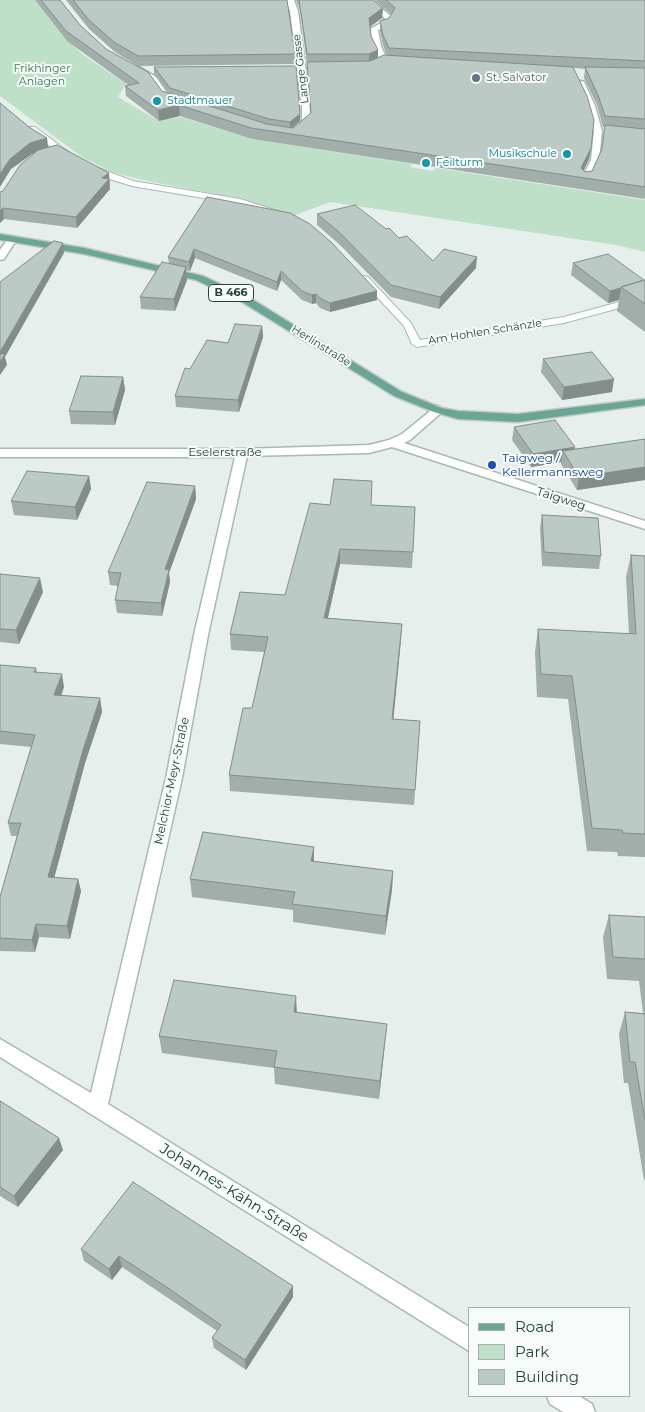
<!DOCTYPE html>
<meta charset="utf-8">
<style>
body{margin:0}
#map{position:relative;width:645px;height:1412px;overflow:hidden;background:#e6efeb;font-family:Montserrat,sans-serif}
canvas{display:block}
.legend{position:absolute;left:468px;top:1307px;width:162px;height:90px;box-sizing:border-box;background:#f7fbf9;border:1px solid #a3b1ad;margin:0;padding:6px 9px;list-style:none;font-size:15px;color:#24423a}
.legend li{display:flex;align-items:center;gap:10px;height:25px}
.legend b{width:25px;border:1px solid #a3b1ad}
</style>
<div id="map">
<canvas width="645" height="1412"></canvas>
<ul class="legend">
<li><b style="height:6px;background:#6aa596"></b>Road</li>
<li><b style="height:14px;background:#bfe0c8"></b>Park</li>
<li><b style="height:14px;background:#bbcac4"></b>Building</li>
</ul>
</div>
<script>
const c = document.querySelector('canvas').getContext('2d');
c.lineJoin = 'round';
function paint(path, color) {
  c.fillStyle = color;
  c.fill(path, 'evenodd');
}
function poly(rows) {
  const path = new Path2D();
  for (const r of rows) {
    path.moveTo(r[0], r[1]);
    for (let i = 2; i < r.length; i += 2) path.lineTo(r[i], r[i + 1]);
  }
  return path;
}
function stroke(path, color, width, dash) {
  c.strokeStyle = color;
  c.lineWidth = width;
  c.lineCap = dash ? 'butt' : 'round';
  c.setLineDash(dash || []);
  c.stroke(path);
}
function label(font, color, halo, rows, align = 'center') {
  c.font = font + ' Montserrat,sans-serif';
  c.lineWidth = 4;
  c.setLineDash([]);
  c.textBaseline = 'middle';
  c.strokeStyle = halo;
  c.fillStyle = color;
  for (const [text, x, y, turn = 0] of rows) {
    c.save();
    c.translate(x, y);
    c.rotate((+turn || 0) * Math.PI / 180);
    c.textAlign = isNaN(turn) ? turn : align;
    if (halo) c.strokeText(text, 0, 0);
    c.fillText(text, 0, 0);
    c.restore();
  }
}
paint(poly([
 [0,0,35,0,62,35,82,54,126,84,118,97,159,121,181,117,252,139,412,164,410,167,432,171,436,168,645,200,645,252,616,245,330,202,293,216,242,199,142,180,112,172,82,157,0,96]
]), '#bfe0c8');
const service = poly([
 [29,127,35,127,74,156,67,158,29,131,29,127],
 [90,167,96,167,133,181,240,199,284,213,280,216,239,204,132,186,100,176,90,171,90,167],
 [365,276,368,277,411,323,420,340,564,317,645,295,645,301,564,323,417,347,412,344,404,326,362,281,362,277,365,276]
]);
const minor = poly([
 [286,0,294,0,298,11,310,107,310,123,295,135,291,132,302,122,302,107,290,11,286,0],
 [367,0,375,0,375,3,393,18,387,27,378,30,381,46,388,62,371,70,367,68,368,66,380,61,373,46,370,29,381,23,385,18,369,6,367,0],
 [133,67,139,67,156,77,169,96,180,99,180,103,163,100,150,81,133,71,133,67],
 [577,80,584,82,595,106,602,131,599,160,591,180,586,183,581,180,591,160,594,131,587,106,576,82,577,80],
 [12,236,17,239,4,259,0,260,0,250,9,237,12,236],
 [438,406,444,410,442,412,410,440,404,443,645,521,645,529,392,447,369,453,247,456,208,635,182,778,108,1104,469,1327,469,1351,0,1057,0,1039,91,1093,166,778,194,635,235,457,0,457,0,449,242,449,369,445,389,440,402,434,434,408,438,406],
 [547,1396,579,1396,592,1404,595,1412,563,1412,550,1404,547,1396]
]);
const primary = poly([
 [0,234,84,248,203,276,250,298,402,392,442,408,458,411,518,414,645,399,645,405,518,422,458,419,434,412,394,396,242,302,196,280,84,254,0,240,0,234]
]);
stroke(service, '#a8b8b2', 2);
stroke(minor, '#a8b8b2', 3);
stroke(primary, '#c2cac8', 3);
paint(service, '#fff');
paint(minor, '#fff');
paint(primary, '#6aa596');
paint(poly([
 [35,0,60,0,80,25,106,49,162,91,169,93,154,74,154,67,300,114,300,121,292,128,310,114,307,64,300,10,296,0,373,0,383,8,382,18,370,27,371,36,378,58,387,56,383,45,380,31,380,21,389,18,391,14,377,2,376,0,645,0,645,199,252,139,180,116,159,121,126,96,125,86,128,85,67,41],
 [574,68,585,69,584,78,597,105,603,127,605,127,602,150,592,171,585,172,583,171,589,159,591,148],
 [66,0,287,0,295,54,295,64,138,66,115,52,89,29],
 [29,127,47,138,48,148,109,173,110,189,77,228,4,219,0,223,0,192,3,191,36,152,32,154,11,169],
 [207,197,377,291,377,300,330,312,320,308,316,303,312,304,302,300,281,280,277,291,195,258,190,271,186,270,187,280,175,311,141,309,140,297,169,264,168,257],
 [317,214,386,229,433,261,476,268,439,309,391,297,339,244,317,225],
 [573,263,645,280,645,332,617,311,619,300,608,303,571,275],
 [262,326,263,337,239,412,176,407,175,396,190,369,228,343],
 [543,359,612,392,562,400,541,372],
 [123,377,125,390,115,425,71,424,69,411],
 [514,427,575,449,645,439,645,480,577,490,561,464,561,462,531,467,512,440],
 [89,476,91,489,77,520,14,515,11,501],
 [195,486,196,499,169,573,170,582,162,616,117,613,115,600,118,586,110,585,108,572],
 [330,505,372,505,415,507,412,568,340,564,328,618,402,624,393,719,420,721,414,805,230,791,229,775,252,708,264,652,231,650,230,634,285,595],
 [542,515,601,556,599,569,542,566,540,528],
 [631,555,645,556,645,857,618,856,617,852,587,851,568,699,537,697,535,652,538,629,629,634,626,577],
 [0,574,43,592,19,644,0,642],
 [0,665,36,668,37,672,64,687,61,695,100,698,102,712,85,763,54,877,78,879,81,891,70,939,39,937,35,952,0,951,0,897,17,836,11,836,8,823,31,747,0,744],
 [314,847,314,861,393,871,392,890,385,935,293,922,293,910,192,897,190,879],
 [609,915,645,917,645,1180,644,1180,628,1083,624,1083,619,1034,625,1012,643,1013,639,981,607,979,603,937],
 [297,1012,387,1024,385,1042,379,1099,275,1084,274,1068,162,1053,159,1036],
 [0,1101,63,1150,18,1207,0,1196],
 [81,1249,293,1286,293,1297,246,1370,214,1348,212,1338,217,1331,122,1267,112,1280,84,1261]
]), '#a1aea9');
paint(poly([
 [383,8,382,18,368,28,369,18],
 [378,50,378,60,369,64,369,54],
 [179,105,180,116,159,121,158,110],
 [300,114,300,121,290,129,290,122],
 [47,138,48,148,32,154,11,169,0,187,0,174,10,159,30,143],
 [591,148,589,159,580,178,581,168],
 [109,173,110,189,77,228,76,217,102,178],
 [3,208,4,219,0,223,0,211],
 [63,243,64,253,5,357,7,365,0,375,0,352],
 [194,249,195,258,190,271,189,262],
 [477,257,476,268,439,309,440,297],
 [186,267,187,280,175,311,174,299],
 [281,271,281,280,277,291,277,282],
 [621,288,619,300,608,303,610,291],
 [377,291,377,300,330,312,330,303],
 [316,294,316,303,312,304,312,295],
 [262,326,263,337,239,412,238,400],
 [123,377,125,390,115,425,113,412],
 [614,379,612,392,562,400,564,387],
 [575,447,573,460,563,451,561,462,531,467,533,454],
 [645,467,645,480,577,490,579,477],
 [89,476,91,489,77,520,75,507],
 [195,486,196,499,169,573,170,582,162,616,161,603,165,569],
 [340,549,340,564,324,634,324,618],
 [40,578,43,592,19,644,16,630],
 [402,624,401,640,392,734,392,719],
 [62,674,64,687,57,708,54,695],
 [100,698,102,712,85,763,51,890,48,877,83,750],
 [314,847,314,865,311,861],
 [393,871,392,890,385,935,386,916],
 [78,879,81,891,70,939,67,926],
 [36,924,39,937,35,952,32,940],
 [296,996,297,1014,294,1012],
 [387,1024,385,1042,379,1099,380,1081],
 [59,1138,63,1150,18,1207,14,1196],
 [119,1256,122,1267,112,1280,109,1269],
 [293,1286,293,1297,246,1370,245,1360]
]), '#838d89');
const building = poly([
 [41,0,60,0,80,25,106,49,148,72,162,91,267,124,293,128,311,113,307,62,370,61,384,55,573,67,587,96,594,120,591,148,581,168,585,172,592,171,602,149,605,125,645,129,645,187,251,128,179,105,158,110,125,86,139,83,66,31,41,0],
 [73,0,287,0,295,54,138,56,114,42,88,19,73,0],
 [299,0,373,0,383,8,369,18,371,36,378,50,369,54,307,54,299,0],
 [386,0,645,0,645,61,389,48,383,35,380,21,389,18,395,8,386,0],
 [296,66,300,114,290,122,269,119,170,88,154,67,296,66],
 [585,67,645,68,645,119,605,116,598,95,585,67],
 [0,103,29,127,47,138,30,143,10,159,0,174,0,103],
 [57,145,109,173,102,178,109,179,76,217,3,208,0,211,0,192,3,191,20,165,38,150,57,145],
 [207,197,290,213,310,224,331,242,377,291,330,303,320,298,316,294,312,295,302,291,281,271,277,282,194,249,189,262,168,257,207,197],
 [355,205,386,229,389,228,399,238,407,236,433,261,444,249,477,257,440,297,391,285,339,232,317,214,355,205],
 [54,241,63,243,0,352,0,282,54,241],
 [608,254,644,280,621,287,621,288,610,291,573,263,608,254],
 [162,262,186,267,174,299,140,297,162,262],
 [645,280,645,304,621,287,645,280],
 [235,324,262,326,238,400,175,396,185,368,190,369,207,340,228,343,235,324],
 [592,352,614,379,564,387,543,359,592,352],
 [0,354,5,354,0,362,0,354],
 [81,376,123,377,113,412,69,411,81,376],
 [555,420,575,447,533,454,514,427,555,420],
 [645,439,645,467,579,477,563,451,645,439],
 [27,471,89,476,75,507,11,501,27,471],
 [334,479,372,481,371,505,415,507,413,552,340,549,324,618,402,624,392,719,420,721,415,790,229,775,243,708,252,708,268,637,230,634,240,592,285,595,310,503,330,505,334,479],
 [147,482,195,486,165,569,169,570,161,603,115,600,121,573,108,572,147,482],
 [542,515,598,518,601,556,544,552,542,515],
 [631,555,645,556,645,834,623,833,622,830,592,828,572,676,541,674,538,629,636,634,631,555],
 [0,574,40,578,16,630,0,629,0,574],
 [0,665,36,668,34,672,62,674,54,695,100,698,83,750,48,877,78,879,67,926,36,924,32,940,0,938,0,897,21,823,8,823,35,735,0,731,0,665],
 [203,832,314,847,311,861,393,871,386,916,292,904,295,892,190,879,203,832],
 [609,915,645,917,645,959,613,957,609,915],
 [174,980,296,996,294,1012,387,1024,380,1081,274,1067,277,1051,159,1036,174,980],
 [625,1012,645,1014,645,1120,635,1062,630,1062,625,1012],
 [0,1101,59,1138,14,1196,0,1187,0,1101],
 [133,1182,293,1286,245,1360,212,1338,221,1325,168,1288,119,1256,109,1269,81,1249,133,1182]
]);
paint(building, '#bbcac4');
stroke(building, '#838d89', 1);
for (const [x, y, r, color] of [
 [476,78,5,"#6b7280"],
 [157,101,5,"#0f9aa8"],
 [567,154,5,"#0f9aa8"],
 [426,163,5,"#0f9aa8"],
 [492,465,5,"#1a4fb4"]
]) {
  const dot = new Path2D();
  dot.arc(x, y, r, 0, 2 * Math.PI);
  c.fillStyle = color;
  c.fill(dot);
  stroke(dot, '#f7fbf9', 2);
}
label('11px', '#2d7a4b', '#f7fbf9', [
 ["Frikhinger",42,69],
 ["Anlagen",42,82]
]);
label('11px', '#24423a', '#f7fbf9', [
 ["Lange Gasse",301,69,-97],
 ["Am Hohlen Schänzle",485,332,-9],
 ["Herlinstraße",321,346,32]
]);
label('11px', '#5b616d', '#f7fbf9', [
 ["St. Salvator",486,78]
], 'left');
label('11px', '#0d838f', '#f7fbf9', [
 ["Stadtmauer",167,101],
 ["Musikschule",557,154,"right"],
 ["Feilturm",436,163]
], 'left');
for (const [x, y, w] of [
 [231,293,45]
]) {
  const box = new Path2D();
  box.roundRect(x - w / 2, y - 8.5, w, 17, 4);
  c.fillStyle = '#f7fbf9';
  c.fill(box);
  stroke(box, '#24423a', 1);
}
label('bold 11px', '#24423a', null, [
 ["B 466",231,293]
]);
label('12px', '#24423a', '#f7fbf9', [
 ["Eselerstraße",225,452],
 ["Taigweg",561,499,18],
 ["Melchior-Meyr-Straße",172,781,-78]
]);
label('12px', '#164399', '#f7fbf9', [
 ["Taigweg /",502,458],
 ["Kellermannsweg",502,472]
], 'left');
label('15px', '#24423a', '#f7fbf9', [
 ["Johannes-Kähn-Straße",234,1193,32]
]);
</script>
